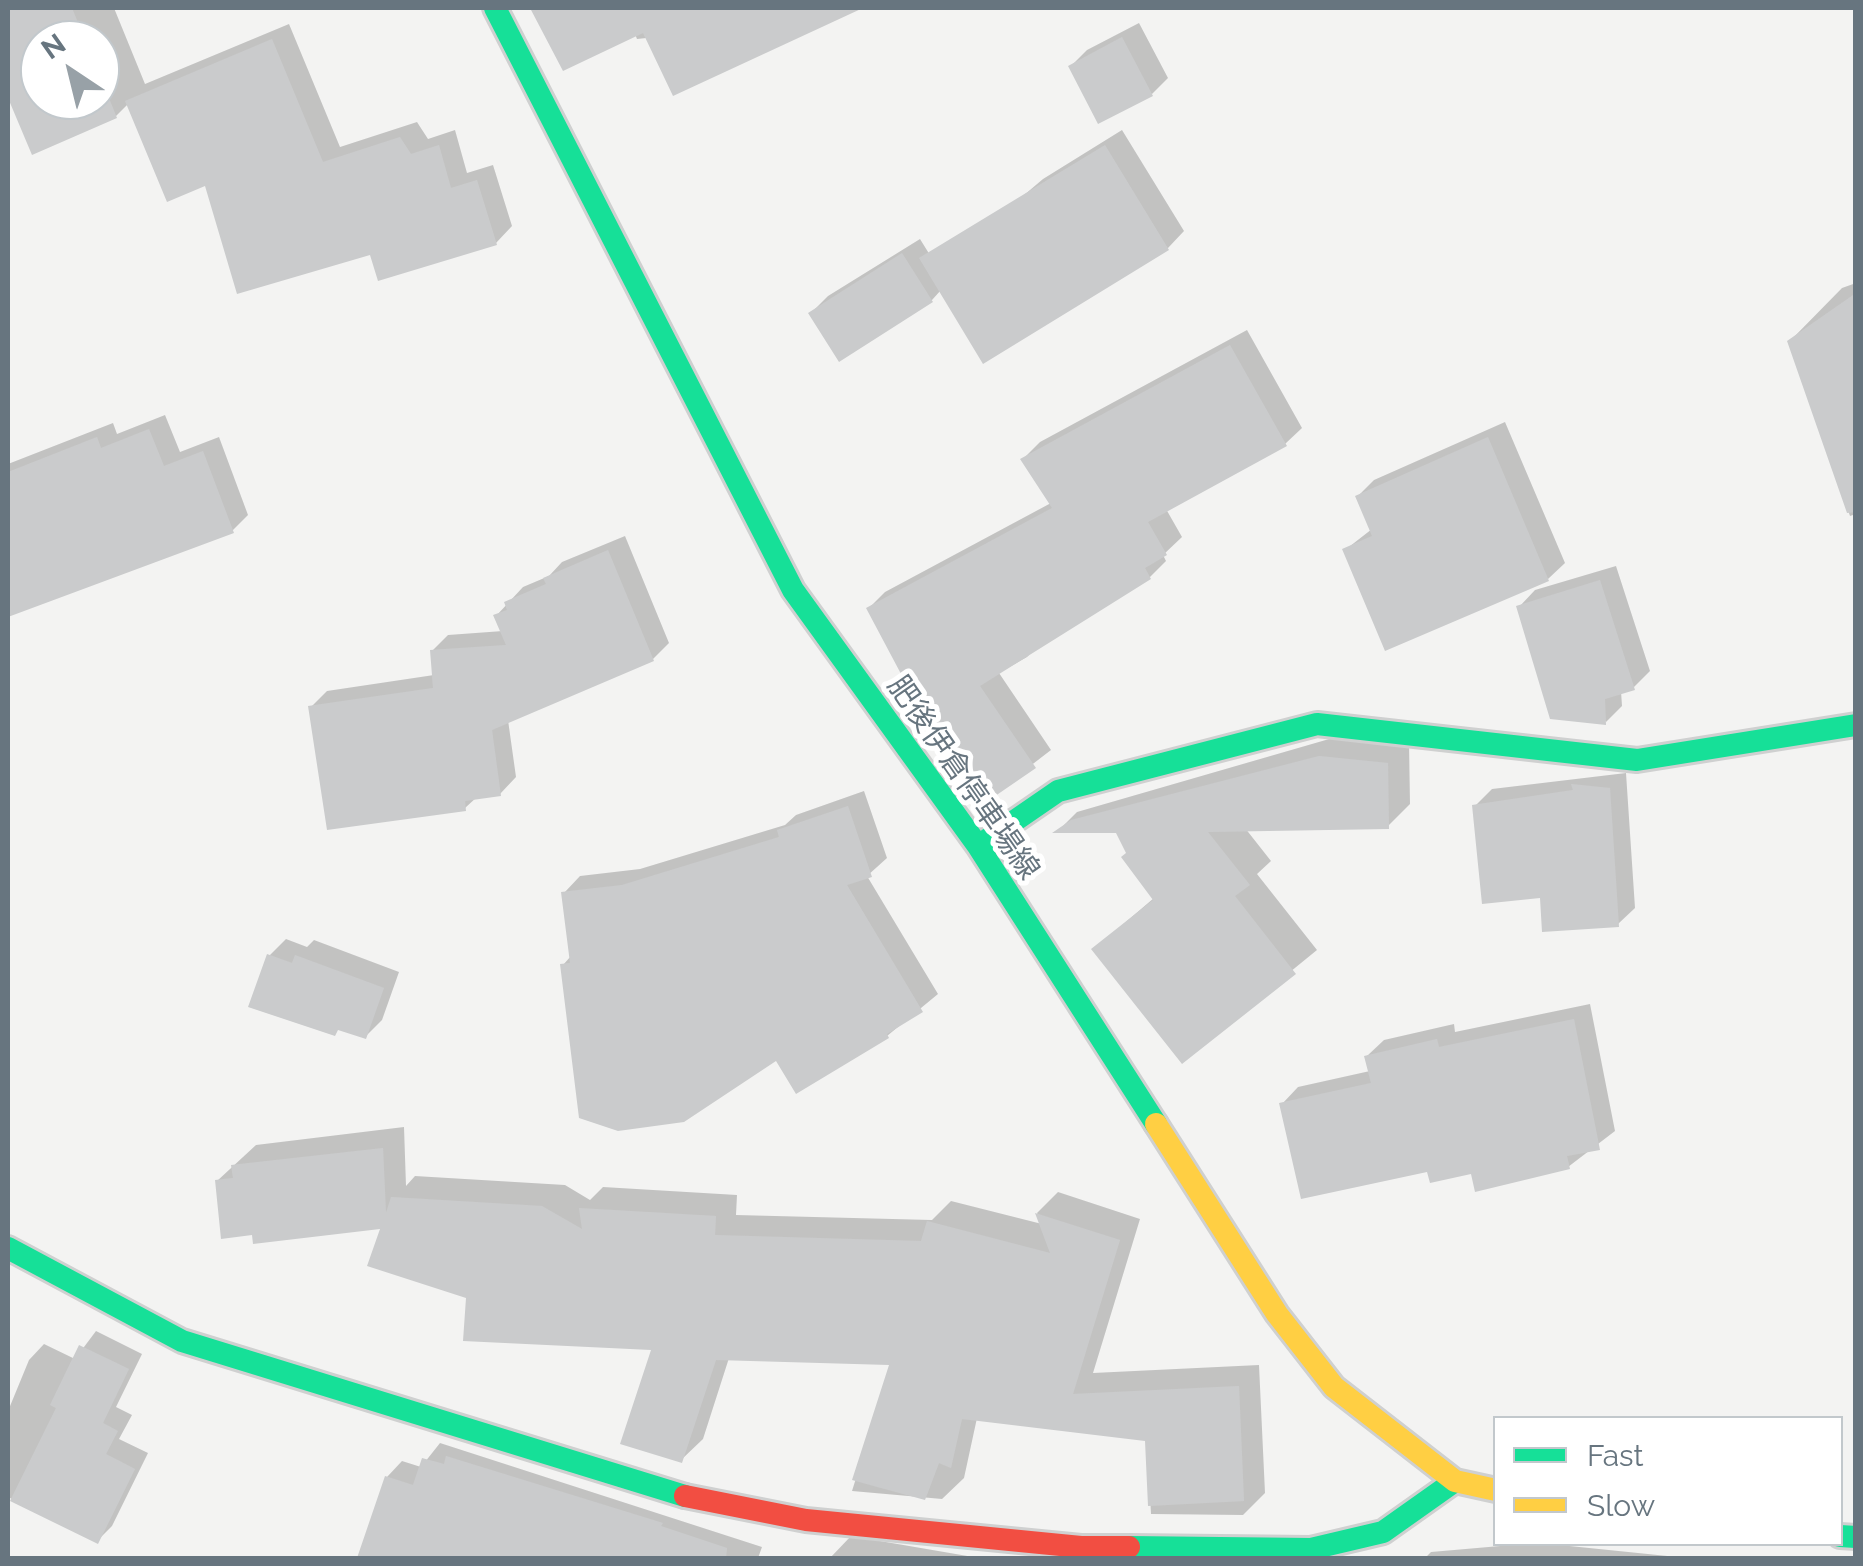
<!DOCTYPE html>
<meta charset="utf-8">
<style>
body{margin:0}
#map{position:relative;width:1863px;height:1566px;overflow:hidden;background:#f3f3f2;font-family:Raleway,sans-serif}
canvas{display:block}
.frame{position:absolute;inset:0;border:10px solid #67757f;pointer-events:none}
.legend{position:absolute;left:1493px;top:1416px;width:350px;height:130px;box-sizing:border-box;background:#fff;border:2px solid #c2c8cc;margin:0;padding:12px 18px;list-style:none;font-size:30px;color:#67757f}
.legend li{display:flex;align-items:center;gap:20px;height:50px}
.legend b{width:50px;border:2px solid #c2c8cc}
.north{position:absolute;left:20px;top:20px;width:100px;height:100px;box-sizing:border-box;background:#fff;border:2px solid #c2c8cc;border-radius:50%;rotate:325deg;font-size:28px;font-weight:700;line-height:40px;text-align:center;color:#67757f}
.north::after{content:'';display:block;margin:auto;width:35px;height:45px;background:#98a1a7;clip-path:polygon(50% 0,100% 100%,50% 72%,0 100%)}
</style>
<div id="map">
<canvas width="1863" height="1566"></canvas>
<div class="frame"></div>
<ul class="legend">
<li><b style="height:12px;background:#16e098"></b>Fast</li>
<li><b style="height:12px;background:#ffcf43"></b>Slow</li>
</ul>
<div class="north">N</div>
</div>
<script>
const c = document.querySelector('canvas').getContext('2d');
c.lineJoin = 'round';
function paint(path, color) {
  c.fillStyle = color;
  c.fill(path, 'evenodd');
}
function poly(rows) {
  const path = new Path2D();
  for (const r of rows) {
    path.moveTo(r[0], r[1]);
    for (let i = 2; i < r.length; i += 2) path.lineTo(r[i], r[i + 1]);
  }
  return path;
}
function stroke(path, color, width, dash) {
  c.strokeStyle = color;
  c.lineWidth = width;
  c.lineCap = dash ? 'butt' : 'round';
  c.setLineDash(dash || []);
  c.stroke(path);
}
function label(font, color, halo, rows, align = 'center') {
  c.font = font + ' Raleway,"Noto Sans JP",sans-serif';
  c.lineWidth = 10;
  c.setLineDash([]);
  c.textBaseline = 'middle';
  c.strokeStyle = halo;
  c.fillStyle = color;
  for (const [text, x, y, turn = 0] of rows) {
    c.save();
    c.translate(x, y);
    c.rotate((+turn || 0) * Math.PI / 180);
    c.textAlign = isNaN(turn) ? turn : align;
    if (halo) c.strokeText(text, 0, 0);
    c.fillText(text, 0, 0);
    c.restore();
  }
}
paint(poly([
 [8,8,114,8,145,84,289,24,340,147,417,122,428,139,455,130,467,173,493,165,512,226,496,243,372,252,207,183,129,103,116,116,33,152,8,91],
 [40,40,100,40,100,100,40,100],
 [535,8,845,8,834,18,637,39,635,34,564,68],
 [1139,23,1168,78,1152,94,1071,66,1087,50],
 [1122,130,1184,231,1168,248,984,360,941,290,932,300,811,313,828,296,920,239,938,268,1043,179],
 [1856,283,1856,514,1850,516,1790,341,1842,288],
 [1247,330,1302,428,1285,444,1166,509,1182,537,1163,555,1166,561,1150,577,1045,639,1027,657,999,673,1051,750,986,800,869,608,885,592,1051,503,1023,459,1040,442],
 [165,415,180,452,219,437,248,515,232,531,8,611,8,464,113,423,117,434],
 [1505,422,1565,563,1548,579,1345,550,1372,529,1358,496,1374,480],
 [625,536,669,643,653,659,508,720,516,777,500,794,477,797,465,808,311,707,327,691,434,675,432,651,448,635,503,631,496,616,523,587,549,576,562,562],
 [1616,566,1650,671,1633,688,1621,691,1622,706,1606,722,1519,607,1535,590],
 [1343,735,1409,742,1410,804,1388,826,1245,828,1271,861,1257,874,1317,950,1182,1060,1094,949,1154,898,1117,830,1058,831,1077,812],
 [1626,773,1635,908,1618,924,1542,895,1475,806,1492,789],
 [864,791,887,858,867,876,938,994,887,1036,777,1058,563,965,571,956,564,893,580,876,640,869,785,825,796,815],
 [286,939,307,947,314,940,399,972,382,1020,365,1037,269,956],
 [1590,1004,1615,1131,1568,1167,1429,1169,1282,1104,1298,1087,1370,1071,1367,1056,1384,1040,1454,1024,1455,1032],
 [404,1127,406,1186,415,1176,565,1185,590,1200,603,1187,737,1195,736,1215,932,1220,951,1201,1042,1224,1037,1213,1058,1192,1140,1219,1093,1373,1259,1365,1265,1493,1243,1515,1151,1514,1147,1439,977,1418,964,1478,942,1499,852,1491,892,1363,729,1358,703,1439,681,1460,655,1348,468,1296,383,1226,254,1232,217,1181,256,1145],
 [96,1331,142,1354,116,1407,132,1415,119,1439,148,1453,112,1526,97,1541,8,1497,8,1411,29,1360,44,1344,75,1359],
 [440,1443,762,1547,758,1558,359,1558,387,1477,402,1461,421,1467],
 [851,1536,979,1558,830,1558],
 [1523,1544,1550,1544,1687,1558,1425,1558,1431,1552]
]), '#0003');
paint(poly([
 [8,8,72,8,85,40,40,40,40,100,100,100,100,76,117,118,32,155,8,98],
 [530,8,863,8,673,96,643,33,563,71],
 [1122,37,1153,96,1098,124,1068,66],
 [272,39,323,162,400,137,411,154,439,145,451,188,477,180,497,245,378,281,370,255,237,294,205,186,167,202,125,101],
 [1105,145,1169,250,983,364,919,258],
 [902,253,933,302,839,362,808,313],
 [1856,293,1856,512,1847,513,1787,341],
 [1230,345,1287,446,1148,522,1167,555,1145,568,1151,579,980,686,1036,768,985,803,926,721,866,608,1052,508,1020,459],
 [149,429,164,466,203,451,234,533,8,617,8,472,97,437,101,448],
 [1488,437,1549,581,1385,651,1342,549,1372,536,1355,496],
 [608,550,654,661,492,730,501,796,465,801,466,811,327,830,308,706,433,688,430,650,506,645,493,615,507,610,504,602,546,584,543,578],
 [1600,580,1635,690,1605,699,1606,725,1550,719,1516,606],
 [1319,756,1388,763,1389,829,1208,832,1250,885,1235,896,1296,974,1182,1064,1091,949,1153,900,1121,857,1126,853,1116,833,1052,833,1071,820],
 [1571,784,1610,788,1619,927,1542,932,1540,898,1482,904,1472,805,1573,790],
 [848,806,872,877,847,885,923,1012,887,1034,889,1038,796,1094,776,1061,684,1122,618,1131,579,1118,560,964,570,963,561,892,622,885,779,837,777,830],
 [267,954,292,963,295,955,384,988,366,1039,338,1030,335,1036,248,1007],
 [1574,1019,1600,1150,1567,1156,1570,1169,1475,1192,1471,1174,1430,1183,1427,1172,1301,1199,1279,1103,1371,1083,1364,1056,1437,1039,1439,1047],
 [383,1148,386,1213,391,1197,542,1206,582,1229,579,1208,716,1216,715,1235,921,1241,927,1221,1050,1253,1035,1213,1120,1240,1073,1394,1239,1386,1244,1501,1148,1506,1145,1441,962,1419,951,1468,939,1463,925,1500,852,1480,889,1365,716,1360,682,1463,620,1444,651,1350,463,1341,466,1298,367,1266,380,1229,253,1244,252,1235,221,1239,215,1180,233,1178,231,1165],
 [79,1345,129,1369,103,1423,118,1431,106,1454,135,1469,98,1544,10,1501,56,1408,50,1405],
 [446,1456,663,1523,661,1526,727,1548,726,1558,357,1558,385,1476,413,1485,422,1458,444,1464]
]), '#cacbcc');
const fast = poly([
 [495,8,793,590,978,846,1156,1124],
 [978,846,1058,791,1317,724,1637,760,1856,725],
 [8,1248,182,1341,685,1496],
 [1840,1536,1856,1537],
 [1129,1547,1311,1549,1383,1532,1455,1481]
]);
const slow = poly([
 [1156,1124,1277,1314,1334,1387,1455,1481,1496,1490]
]);
const jam = poly([
 [685,1496,806,1520,1081,1547,1129,1547]
]);
stroke(fast, '#cfd0d0', 28);
stroke(slow, '#cfd0d0', 28);
stroke(jam, '#cfd0d0', 28);
stroke(fast, '#16e098', 22);
stroke(slow, '#ffcf43', 22);
stroke(jam, '#f24e42', 22);
label('30px', '#67757f', '#fff', [
 ["肥後伊倉停車場線",963,778,55]
]);
</script>
